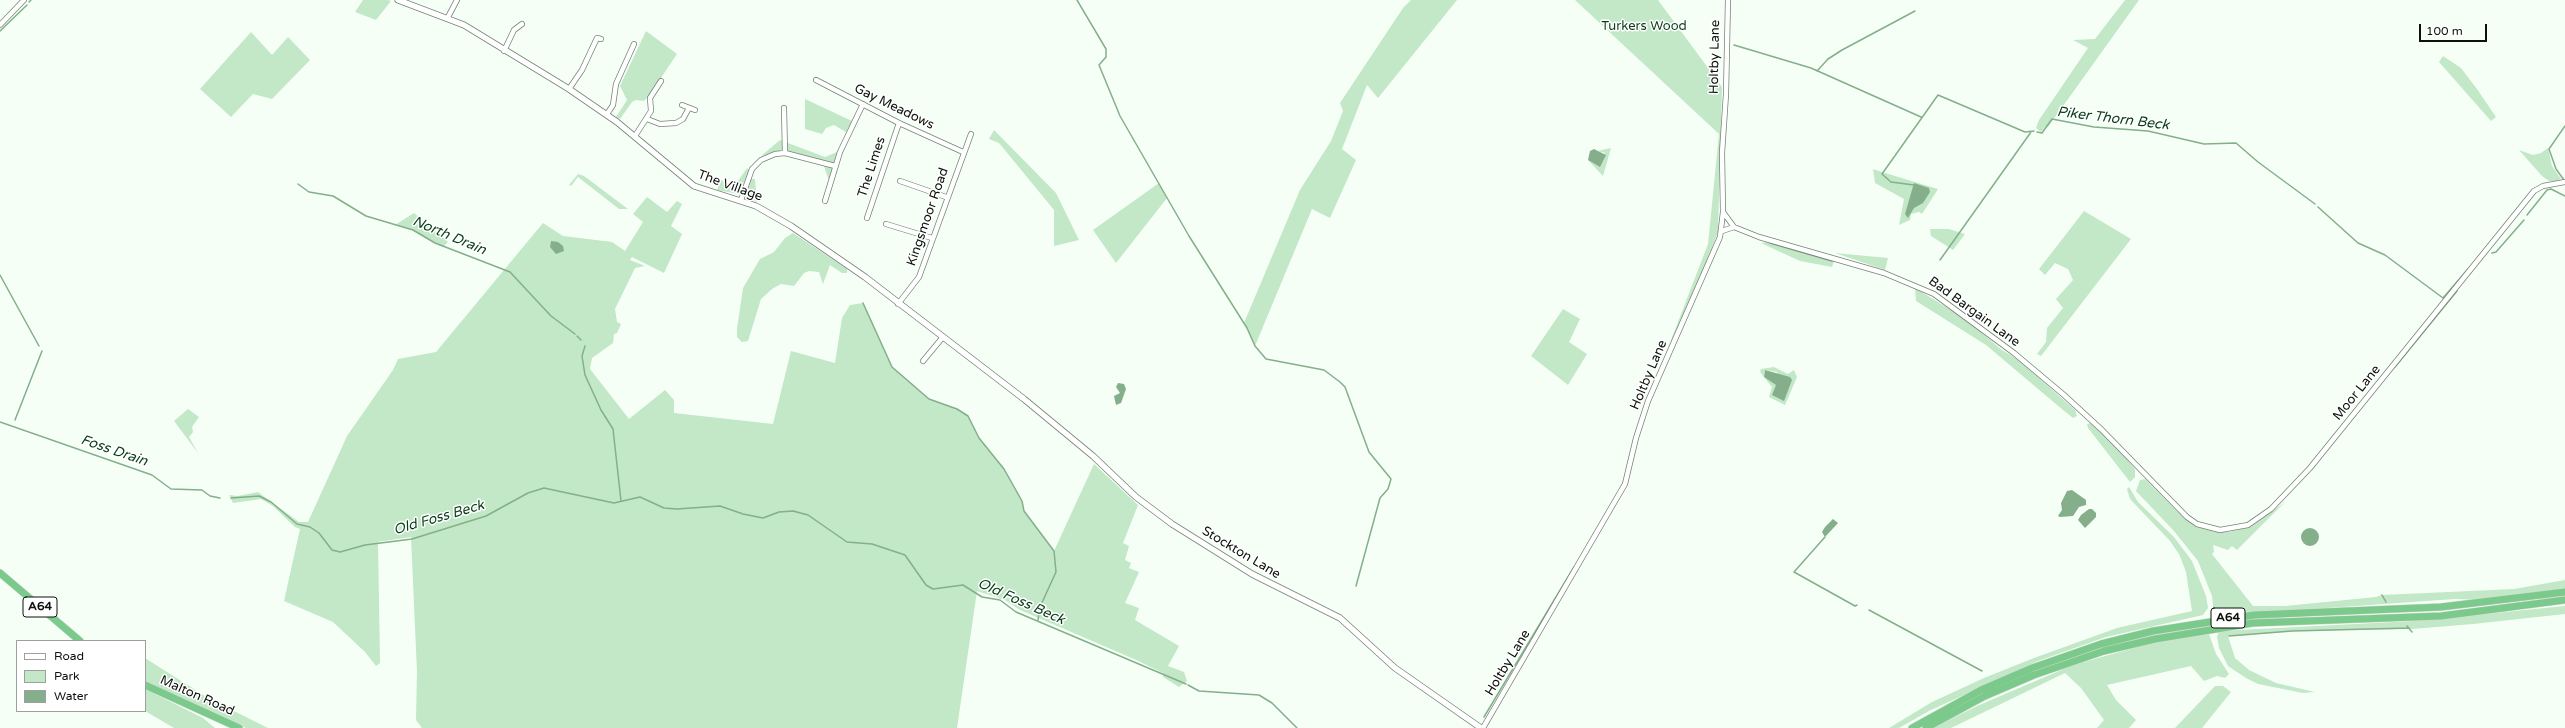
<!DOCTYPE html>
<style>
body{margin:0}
#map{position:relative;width:2565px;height:728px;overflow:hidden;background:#f5fff6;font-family:"Varela Round",sans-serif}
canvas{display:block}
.legend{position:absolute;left:16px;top:640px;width:130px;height:72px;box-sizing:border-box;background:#fff;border:1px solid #9ea09e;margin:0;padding:5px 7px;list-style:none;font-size:12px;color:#0c110c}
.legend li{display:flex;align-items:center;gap:8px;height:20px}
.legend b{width:20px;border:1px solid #9ea09e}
.scale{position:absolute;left:2419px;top:24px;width:68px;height:18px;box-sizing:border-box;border:2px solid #0c110c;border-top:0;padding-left:5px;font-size:12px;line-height:14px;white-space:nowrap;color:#0c110c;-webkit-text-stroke:3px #fff;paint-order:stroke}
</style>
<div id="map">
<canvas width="2565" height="728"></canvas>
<ul class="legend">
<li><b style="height:5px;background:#fff"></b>Road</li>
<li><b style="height:11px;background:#c2e8c7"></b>Park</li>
<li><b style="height:11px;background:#84af8a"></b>Water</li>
</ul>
<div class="scale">100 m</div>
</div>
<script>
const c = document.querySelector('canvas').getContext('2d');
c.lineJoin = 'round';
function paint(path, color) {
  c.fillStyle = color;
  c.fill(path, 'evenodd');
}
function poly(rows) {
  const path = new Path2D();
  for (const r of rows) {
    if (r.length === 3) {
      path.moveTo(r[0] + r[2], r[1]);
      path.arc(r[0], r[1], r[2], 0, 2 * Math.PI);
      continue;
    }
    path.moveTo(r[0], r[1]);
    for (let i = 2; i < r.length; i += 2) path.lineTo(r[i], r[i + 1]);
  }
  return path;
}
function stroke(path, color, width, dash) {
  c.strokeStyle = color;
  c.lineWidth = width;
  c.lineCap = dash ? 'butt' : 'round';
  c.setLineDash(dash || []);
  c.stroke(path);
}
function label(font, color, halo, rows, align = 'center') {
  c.font = font + ' "Varela Round",sans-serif';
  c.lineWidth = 3;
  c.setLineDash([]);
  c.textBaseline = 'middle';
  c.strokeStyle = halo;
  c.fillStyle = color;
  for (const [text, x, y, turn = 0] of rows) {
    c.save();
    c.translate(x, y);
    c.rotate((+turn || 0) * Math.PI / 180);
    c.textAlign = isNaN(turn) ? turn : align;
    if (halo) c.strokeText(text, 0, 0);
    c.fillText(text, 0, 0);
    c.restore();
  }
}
paint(poly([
 [363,0,388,0,391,1,376,20,355,12],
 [1411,0,1457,0,1378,98,1367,85,1342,149,1356,160,1330,218,1312,209,1255,346,1244,323,1300,190,1331,141,1343,111,1340,103,1403,8],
 [1575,0,1658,0,1722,87,1718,232,1704,268,1668,348,1708,244,1719,134],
 [2125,0,2139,0,2048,127,2045,127,2041,132,2036,128,2039,120,2088,48,2073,40,2095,39],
 [646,31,677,54,648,97,644,101,636,100,632,102,620,119,616,117,627,100,620,86],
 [251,32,272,55,288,37,310,60,272,99,253,94,231,117,200,89],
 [2443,56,2461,68,2477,89,2496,117,2491,121,2439,62],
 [805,99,852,121,846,132,834,125,826,128,822,134,805,129],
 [994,130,1056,193,1079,240,1054,246,1054,210,999,143,989,139],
 [780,140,825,157,837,152,829,181,822,160,782,150,761,156],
 [1611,148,1603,176,1588,160,1598,165,1605,153,1598,151],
 [2548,148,2552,166,2561,179,2556,181,2549,181,2542,176,2519,150,2533,155,2541,153],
 [747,168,749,170,739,194,717,190,721,180,733,188],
 [1873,169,1882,172,1938,189,1922,214,1919,212,1911,214,1910,220,1899,225,1904,199,1875,183],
 [578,174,584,176,628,209,619,209,578,177,571,186,569,185],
 [751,179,755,179,757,202,747,197],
 [1159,183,1167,198,1116,263,1093,230],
 [647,197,667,212,677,201,682,204,671,226,682,234,664,273,632,257,630,260,645,266,635,268,615,309,617,322,621,324,617,333,614,334,613,343,592,358,590,369,629,419,665,390,674,400,674,413,773,424,791,351,835,363,842,318,850,305,863,303,892,367,929,399,957,409,968,416,979,438,1004,469,1022,501,1024,511,1054,551,1094,464,1138,505,1123,543,1129,546,1125,560,1131,563,1129,568,1139,572,1125,603,1139,608,1135,620,1179,646,1168,666,1184,672,1187,681,1179,687,1163,677,1163,673,1134,659,1020,610,1005,600,977,591,957,728,422,728,416,720,417,672,411,537,378,542,380,663,376,666,365,652,333,622,284,601,300,529,295,527,273,506,261,499,233,503,229,495,238,496,258,492,299,522,308,522,347,436,393,370,398,359,436,352,543,223,563,236,612,242,625,251,643,222,633,214],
 [2084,211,2131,239,2041,356,2037,354,2046,342,2047,328,2063,308,2056,299,2073,280,2068,269,2055,263,2045,275,2039,269],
 [414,213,448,242,443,247,413,230,395,225],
 [1930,229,1949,229,1965,234,1953,250,1931,236],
 [793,233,847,269,847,273,842,273,830,265,823,284,819,272,809,271,804,273,794,286,781,284,772,289,761,299,748,341,742,342,737,337,737,329,743,288,760,259,774,252,785,238],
 [1767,242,1834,261,1832,267,1800,261,1761,243],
 [1835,253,1888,258,1885,270],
 [1915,288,1964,318,2002,350,2019,360,2075,410,2077,416,2073,418,2063,410,1986,345,1916,301],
 [1563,309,1580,319,1569,342,1587,354,1568,385,1531,356],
 [1774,367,1788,374,1794,370,1797,377,1785,405,1769,397,1772,387,1760,372,1761,369],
 [1765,370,1777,372,1784,401,1776,384,1764,377],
 [188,409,199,417,192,427,193,432,189,437,198,453,174,421],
 [2091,423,2112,442,2135,469,2135,477,2130,482,2088,428,2087,424],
 [2145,479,2185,519,2215,532,2229,532,2251,527,2285,502,2237,550,2232,546,2228,550,2213,545,2214,552,2212,554,2253,606,2285,606,2376,597,2382,595,2514,589,2565,580,2565,589,2487,600,2455,599,2214,616,2212,596,2198,561,2173,530,2136,491,2140,480],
 [2129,487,2138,502,2174,537,2192,561,2206,596,2208,608,2203,615,2106,637,2038,661,1929,711,1899,728,1889,728,1932,702,1984,678,2034,658,2117,628,2192,611,2186,572,2179,554,2170,541,2130,499,2127,489],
 [2565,606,2565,614,2473,624,2412,629,2292,631,2228,636,2235,658,2249,670,2276,683,2315,692,2303,693,2258,684,2246,678,2228,666,2219,648,2217,637,2219,631,2414,621],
 [2209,634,2216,654,2229,674,2225,678,2217,676,2204,681,2191,666,2107,685,2116,700,2136,720,2129,728,2097,728,2104,720,2081,688,2065,673,1951,728,1933,728,1977,706,2073,665,2166,639],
 [145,658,208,698,268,728,246,728,169,695,145,681],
 [2215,686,2223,686,2231,692,2202,728,2175,728],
 [145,689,203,718,215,728,174,728,145,711]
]), '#c2e8c7');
paint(poly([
 [1594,149,1606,155,1600,167,1588,160,1590,151],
 [1914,183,1929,188,1930,192,1923,203,1914,208,1908,218,1905,214],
 [551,241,558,242,563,246,564,251,556,254,550,247],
 [1765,370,1790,377,1792,380,1784,401,1772,395,1776,385,1764,377],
 [1118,383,1124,384,1126,389,1121,403,1116,405,1114,396,1120,393,1116,387],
 [2072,490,2086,500,2086,505,2079,507,2073,516,2060,517,2058,516,2062,510,2061,503,2067,491],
 [2089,509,2092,509,2096,513,2096,517,2085,528,2078,520,2081,515],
 [1833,519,1838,523,1825,537,1822,532,1825,527],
 [2310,537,9]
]), '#84af8a');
stroke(poly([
 [1077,0,1106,49,1106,57,1099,65,1120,116,1189,236,1247,328,1255,346,1266,359,1324,370,1340,382,1345,387,1369,452,1391,479,1388,489,1380,498,1356,586],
 [29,2,31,0],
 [0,31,27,5],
 [1734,45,1811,68,1921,117],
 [1817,71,1828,59,1842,50,1915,11],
 [2037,132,2042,133,2052,119,2094,127,2148,131,2204,144,2236,143,2258,162,2315,204],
 [2564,180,2556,169,2549,149,2565,126],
 [298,184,309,192,333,196,366,216,413,230,435,243,510,272,551,316,575,334],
 [1914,185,1891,182,1882,174,1938,95,2025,132,2034,131],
 [2318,207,2358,243,2385,255,2443,298,2468,269],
 [2527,215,2547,190,2551,189,2565,196],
 [1770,243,1832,261],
 [2492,253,2496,252,2524,220],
 [1940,260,2031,132],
 [0,275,39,346],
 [863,303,892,367,929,399,957,409,968,416,979,438,1004,469,1022,501,1024,511,1054,551,1056,572,1040,607,1038,620],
 [577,336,581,340],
 [585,346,582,356,585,375,601,410,613,429,621,501],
 [2395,367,2457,291],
 [15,420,42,351],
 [0,422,152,475,171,489,202,490,210,496,220,498],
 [231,498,259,496,271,502,297,524,310,527,319,533,332,550,340,552,365,545,412,539,486,516,528,493,544,488,614,503,640,497,664,508,677,509,720,506,743,514,763,518,779,512,793,511,808,515,847,542,872,544,905,555,926,585,933,589,963,585,982,597,1000,600,1016,612,1186,684],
 [1825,537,1794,572,1855,606,1857,605],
 [2382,595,2386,602],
 [1869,610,1982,671],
 [2407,626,2412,632],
 [2229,636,2292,631,2409,628],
 [1188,685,1199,691,1259,695,1272,703,1297,728],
 [1484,717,1574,567]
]), '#84af8a', 1.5);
const minor = poly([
 [448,17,457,0],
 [0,25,24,0],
 [504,51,514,30,522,24],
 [816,80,899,123,963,152],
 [569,89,582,70,597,38,601,39],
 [682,105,695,110],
 [784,108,785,153],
 [607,114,613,105,616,84,634,44],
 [647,119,660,124,676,123,683,119,689,108],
 [635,136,651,111,650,98,661,81],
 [900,181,946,197],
 [741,200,752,169,761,160,775,154,785,153,835,166],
 [825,201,840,152,863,104],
 [1723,212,1734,227,1759,237,1884,273,1934,294,2014,353,2064,395,2102,430,2187,517,2197,524,2220,530,2248,525,2271,509,2310,468,2534,191,2543,186,2565,182],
 [867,218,899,123],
 [886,224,932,238],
 [1722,231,1734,227],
 [898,304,919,277,971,134],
 [923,361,943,337],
 [1483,728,1625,484,1636,438,1648,401,1720,237,1723,212,1722,153,1726,94,1728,0]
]);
const tertiary = poly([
 [398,0,464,25,569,89,617,122,694,186,756,206,791,226,865,277,1024,399,1093,456,1136,497,1172,524,1252,574,1340,618,1395,668,1481,728]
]);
const trunk = poly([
 [0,573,80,641],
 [145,685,239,728],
 [1912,728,1981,690,2032,668,2101,644,2153,631,2254,615,2441,607,2565,592],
 [1926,728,1985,696,2034,675,2104,651,2155,639,2253,623,2441,616,2565,600]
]);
stroke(minor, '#758376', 6);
stroke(tertiary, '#758376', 7);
stroke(trunk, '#d8d9d8', 8);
stroke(minor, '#fff', 4.5);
stroke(tertiary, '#fff', 5.5);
stroke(trunk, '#7bca8c', 7);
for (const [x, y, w] of [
 [40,607,34],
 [2228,618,34]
]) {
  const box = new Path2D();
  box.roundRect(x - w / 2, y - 10, w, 20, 3);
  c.fillStyle = '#fff';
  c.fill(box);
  stroke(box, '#0c110c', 1);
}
label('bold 12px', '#0c110c', null, [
 ["A64",40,607],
 ["A64",2228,618]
]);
label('13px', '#0b3d19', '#fff', [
 ["Turkers Wood",1644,27]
]);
label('13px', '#0c110c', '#fff', [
 ["Holtby Lane",1715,57,-89],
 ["Gay Meadows",894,107,26],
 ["The Limes",872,167,-72],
 ["The Village",730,186,20],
 ["Kingsmoor Road",928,217,-71],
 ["Bad Bargain Lane",1974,312,36],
 ["Holtby Lane",1649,375,-67],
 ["Moor Lane",2357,393,-51],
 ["Stockton Lane",1241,553,31],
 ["Holtby Lane",1508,663,-59],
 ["Malton Road",197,696,24]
]);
label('italic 14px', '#093c18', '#fff', [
 ["Piker Thorn Beck",2113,119,7],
 ["North Drain",449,236,23],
 ["Foss Drain",114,451,19],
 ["Old Foss Beck",439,518,-16],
 ["Old Foss Beck",1021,602,24]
]);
</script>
